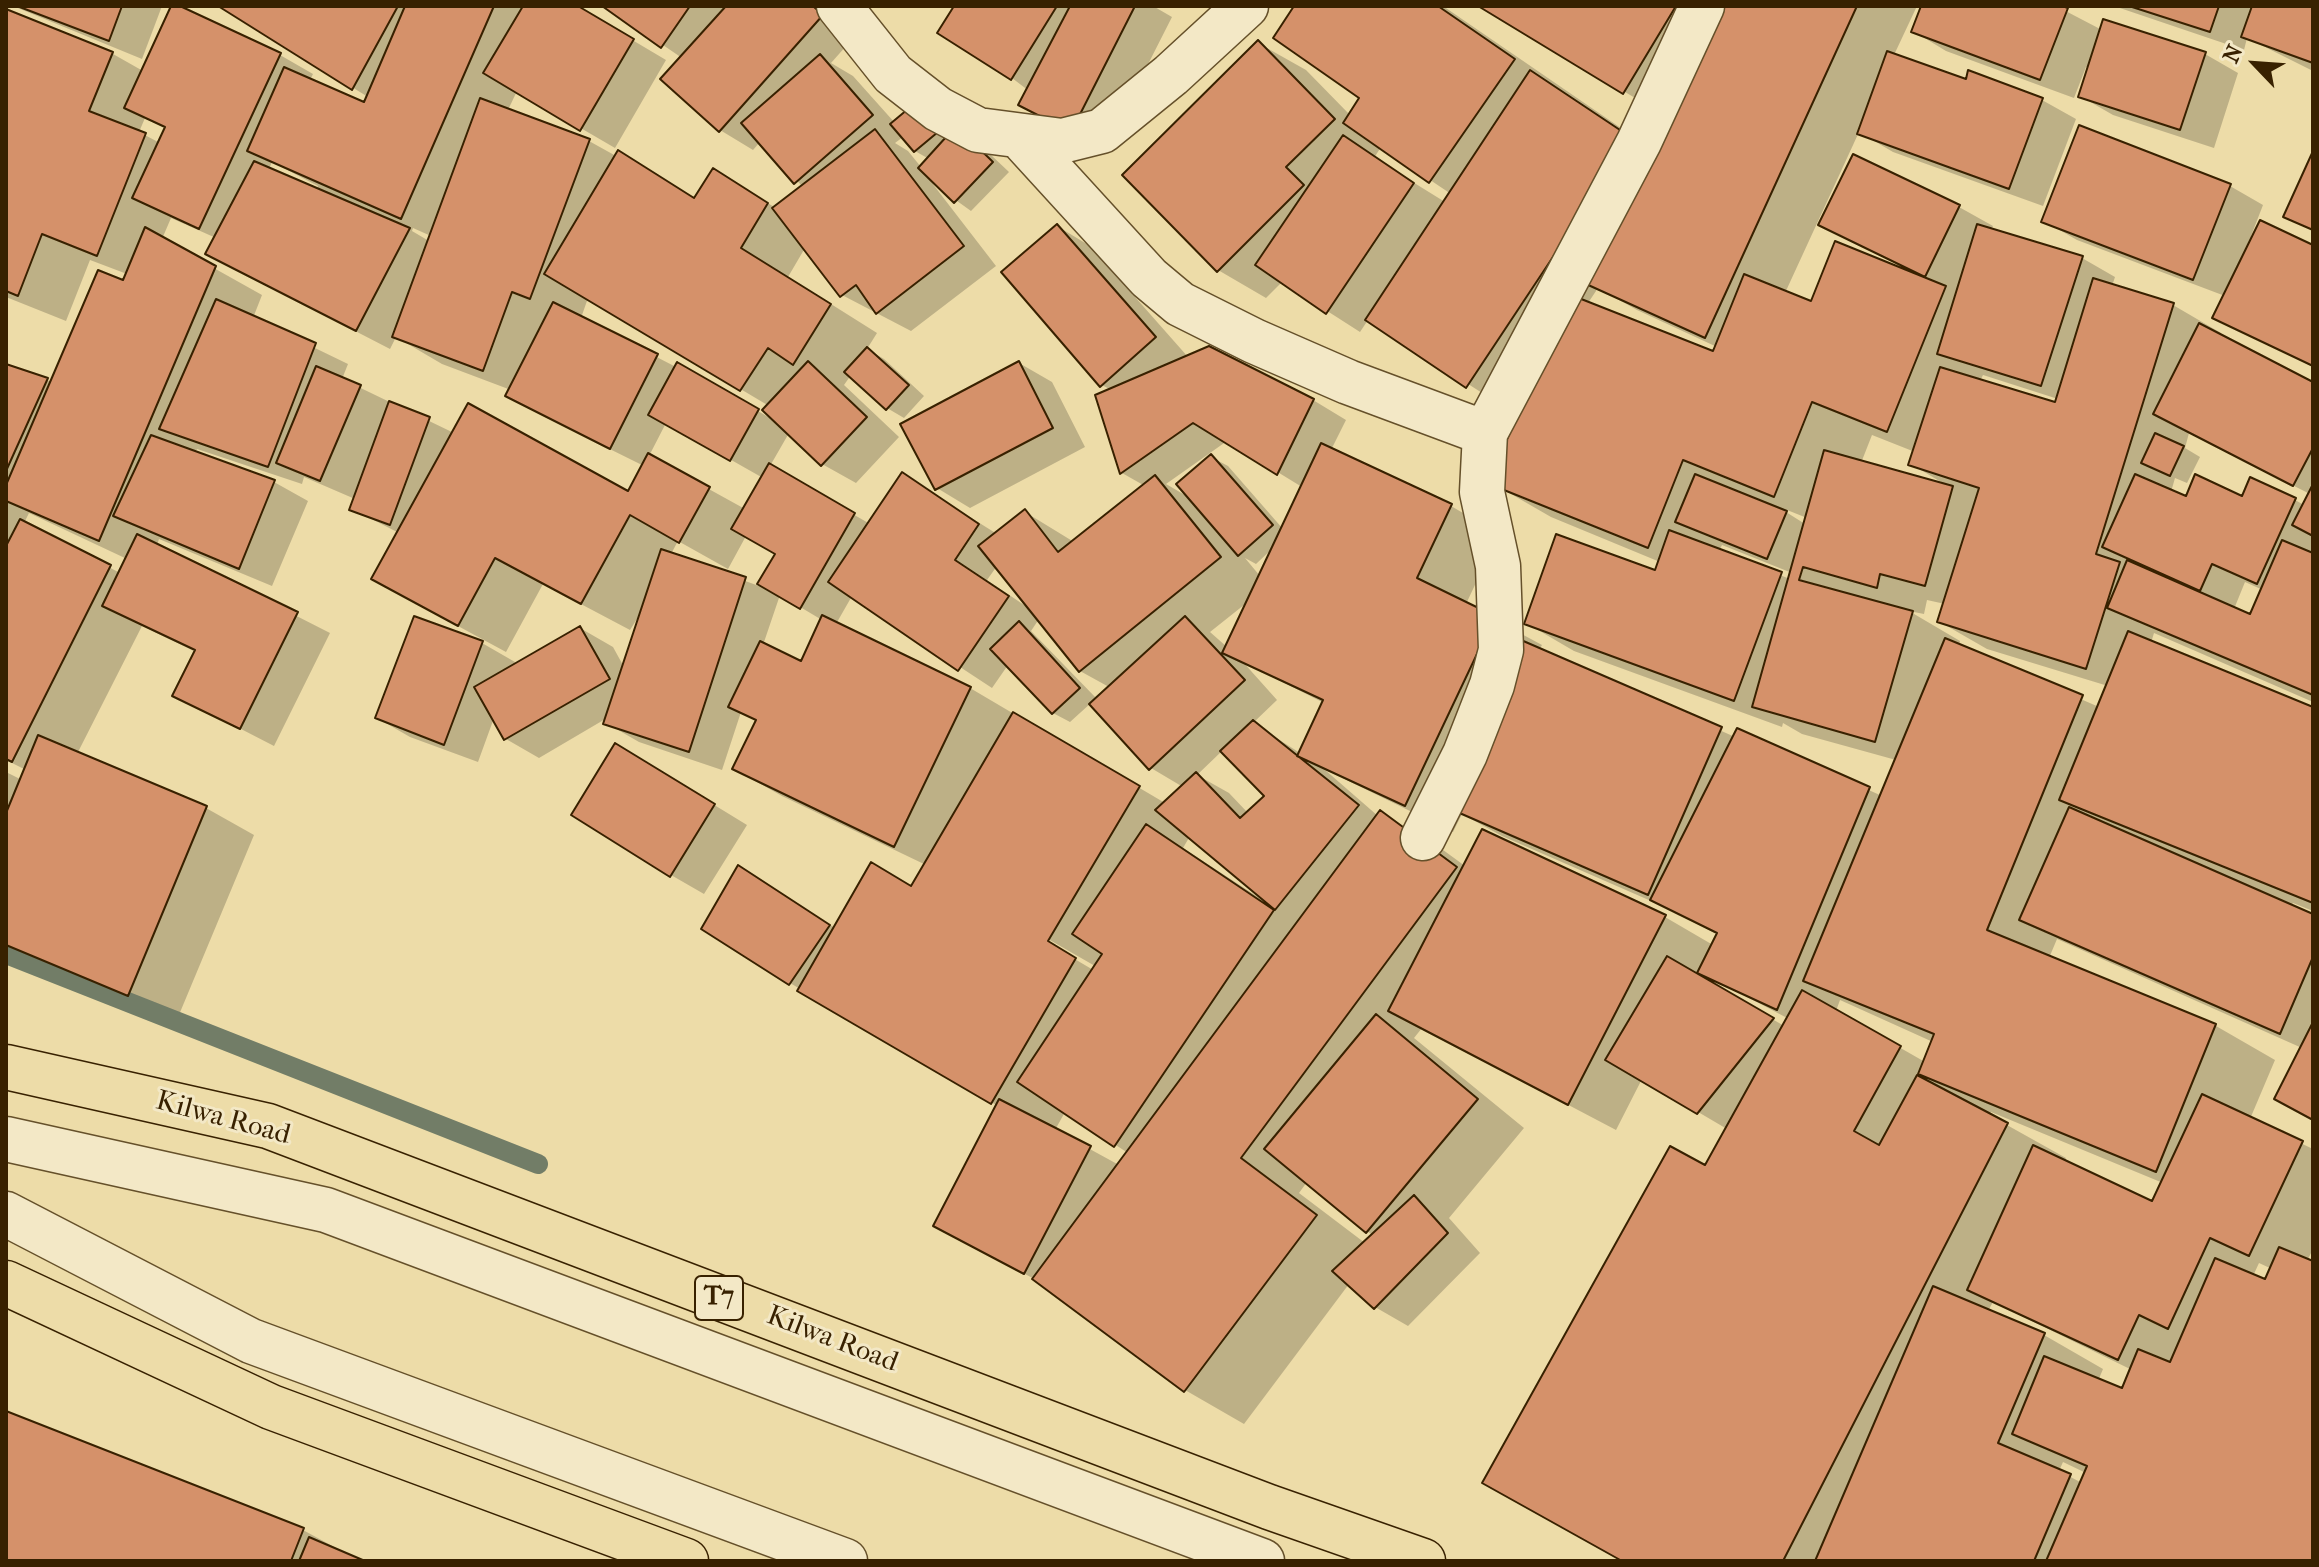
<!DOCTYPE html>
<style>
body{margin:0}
#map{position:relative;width:2319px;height:1567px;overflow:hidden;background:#eddca8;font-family:"IM FELL French Canon",serif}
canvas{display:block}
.frame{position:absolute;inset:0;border:8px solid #382100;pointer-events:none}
.north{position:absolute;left:2215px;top:24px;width:80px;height:80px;-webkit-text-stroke:6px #f3e8c6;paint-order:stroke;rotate:295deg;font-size:22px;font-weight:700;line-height:32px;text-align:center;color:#382100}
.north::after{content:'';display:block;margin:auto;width:28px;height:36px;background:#382100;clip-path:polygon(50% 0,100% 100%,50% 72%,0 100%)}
</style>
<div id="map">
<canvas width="2319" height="1567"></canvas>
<div class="frame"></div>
<div class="north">N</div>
</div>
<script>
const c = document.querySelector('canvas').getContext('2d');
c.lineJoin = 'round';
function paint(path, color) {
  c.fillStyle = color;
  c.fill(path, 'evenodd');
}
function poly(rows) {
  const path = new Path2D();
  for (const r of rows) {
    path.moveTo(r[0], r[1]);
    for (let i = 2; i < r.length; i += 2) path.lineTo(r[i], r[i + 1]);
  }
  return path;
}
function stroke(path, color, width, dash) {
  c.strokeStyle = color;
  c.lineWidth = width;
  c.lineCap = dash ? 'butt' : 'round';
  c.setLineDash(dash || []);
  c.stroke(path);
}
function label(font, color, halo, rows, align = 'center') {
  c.font = font + ' "IM FELL French Canon",serif';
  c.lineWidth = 6;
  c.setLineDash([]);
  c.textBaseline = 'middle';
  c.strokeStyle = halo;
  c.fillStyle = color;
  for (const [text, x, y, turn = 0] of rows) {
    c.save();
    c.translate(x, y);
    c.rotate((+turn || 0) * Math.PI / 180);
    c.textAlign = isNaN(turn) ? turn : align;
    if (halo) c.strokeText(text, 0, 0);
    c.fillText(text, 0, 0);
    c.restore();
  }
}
paint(poly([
 [13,6,162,6,142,59],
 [173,6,280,55,313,74,310,80,365,104,368,97,221,6,575,6,666,60,615,148,517,91,508,110,589,141,616,156,619,152,696,199,713,171,776,208,803,187,760,142,753,150,720,130,682,58,606,6,822,6,855,36,831,63,853,76,895,123,973,138,1009,172,971,211,932,183,996,266,911,331,842,295,805,248,788,277,877,333,867,349,884,359,924,396,904,418,887,408,851,375,844,385,899,437,856,483,822,464,789,433,770,466,870,524,903,475,997,534,1025,512,1074,542,1145,486,1122,473,1111,390,1102,385,1057,226,1090,246,1188,357,1313,400,1346,420,1331,450,1451,506,1499,534,1466,604,1542,645,1539,650,1735,737,1738,731,1882,796,1896,760,1802,734,1783,723,1782,727,1574,651,1526,623,1656,572,1660,562,1551,517,1492,483,1524,403,1515,414,1368,320,1360,332,1282,282,1266,298,1218,270,1258,43,1306,70,1350,115,1362,98,1297,6,1443,6,1650,148,1665,116,1482,6,1675,6,1707,25,1716,6,1917,6,1894,55,1967,81,2042,100,2076,119,2043,206,1893,152,1859,132,1785,293,1812,303,1900,270,1902,267,1820,224,1854,156,1959,207,1993,226,1991,230,2082,258,2115,277,2112,286,2173,305,2221,333,2219,336,2313,384,2313,702,2154,633,2151,643,2313,709,2313,911,2293,903,2291,906,2313,916,2313,1120,2302,1048,2057,939,2049,958,2216,1026,2275,1060,2250,1119,2313,1149,2313,1249,2307,1261,2313,1263,2313,1561,1624,1561,1706,1168,1727,1129,1642,1079,1616,1130,1422,1028,1414,1038,1524,1128,1449,1218,1480,1253,1408,1326,1375,1307,1349,1284,1244,1424,1185,1390,1038,1281,969,1244,998,1106,790,983,739,868,835,928,912,888,926,865,782,796,734,769,758,722,741,712,722,770,639,742,606,723,607,718,539,758,506,739,494,718,478,762,410,737,377,718,482,643,515,662,513,667,580,628,613,647,624,667,642,611,630,630,543,584,506,652,421,606,399,533,352,509,355,499,304,477,302,484,197,449,195,453,274,482,308,501,272,586,159,539,157,545,330,633,274,746,175,695,196,652,142,626,77,754,206,808,254,835,176,1022,6,950,6,772,22,780,26,770,6,760,6,551,9,544,6,544,6,366,52,382,127,274,90,260,66,321,6,297,6,11,113,54,143,71],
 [145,118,166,129,160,143,139,132],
 [903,137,915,151,929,159,921,167,908,151,895,143],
 [1381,147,1451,194,1445,202,1374,158],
 [272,162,318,186,316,190,269,169],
 [171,218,216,238,241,272,390,349,396,337,442,364,511,390,508,396,541,415,644,466,629,494,454,433,342,379,348,364,253,318,262,295,162,239],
 [413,228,431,236,429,241,412,231],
 [1598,288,1637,310,1717,347,1714,354,1588,303],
 [588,298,769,406,770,418,678,365,676,367,581,318],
 [1983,375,2058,399,2056,405,1980,381],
 [666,423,763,478,745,509,649,456],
 [2189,433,2310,494,2304,505,2295,500,2187,499,2171,492,2175,478,2187,483,2200,457,2185,448],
 [1872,435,1915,452,1911,464,1946,485,1861,463],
 [1227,441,1302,487,1283,529,1228,466,1211,457,1190,498,1166,484],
 [1787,510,1807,518,1805,524,1786,512],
 [29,513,127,559,120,573,24,523],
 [746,536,778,554,759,586,671,554,678,541,728,569],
 [1722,545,1792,573,1790,579,1719,551],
 [1273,548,1260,576,1245,558,1256,564],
 [997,566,1030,609,987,580],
 [2245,582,2263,590,2252,617,2234,609],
 [780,595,822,620,802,663,763,645],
 [852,596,992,688,1008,665,1053,713,1070,722,1091,703,1151,768,1183,787,1165,803,970,688,836,624],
 [1927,600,1945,604,1940,622,1987,649,2108,686,2099,707,1959,646,1960,641,1909,611,1924,614],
 [1249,601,1227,647,1210,632],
 [1039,619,1080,671,1109,687,1097,699,1031,631],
 [1243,662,1324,703,1300,753,1253,723,1277,700],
 [1222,751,1266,796,1248,813,1229,793,1197,775],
 [1324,769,1453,832,1462,814,1502,836,1674,911,1718,935,1713,945,1665,917,1465,866,1439,847,1380,813,1378,816],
 [1190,836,1263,897,1261,899,1183,848],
 [1041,935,1095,966,1095,971,1039,938],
 [1698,971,1789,1019,1786,1027,1696,975],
 [1840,1000,1933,1042,1925,1062,1836,1011],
 [1065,1112,1128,1153,1119,1165,1055,1130],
 [1991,1112,2163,1183,2153,1203,2065,1162,2066,1158,1989,1115],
 [1307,1182,1368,1232,1373,1235,1365,1243,1299,1193],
 [2259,1263,2272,1269,2266,1282,2253,1276],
 [1993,1302,2132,1370,2123,1391,2098,1381,2103,1369,2044,1335,1988,1311],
 [2063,1462,2086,1473,2082,1483,2059,1471],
 [957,6,1153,6,1172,17,1105,149,1012,78],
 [1923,6,2056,6,2102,30,2205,54,2238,73,2214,148,2113,115,2080,96,2089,68,2086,67,2074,98,1946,51,1913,31],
 [2114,6,2313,6,2313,71,2247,38,2244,50],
 [2230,186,2263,205,2251,236,2313,247,2313,367,2215,317,2225,296,2077,240,2044,221],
 [1019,363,1052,382,1085,447,970,508,937,488],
 [649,765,747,825,704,894,671,875],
 [6,1413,303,1530,360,1561,6,1561]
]), '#0003');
stroke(poly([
 [6,954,538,1164]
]), '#727d67', 20);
const building = poly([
 [17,6,122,6,109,41,17,6],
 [171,6,180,6,281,53,199,229,132,198,165,127,124,108,171,6],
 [218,6,398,6,352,90,218,6],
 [405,6,494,6,401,219,247,151,284,67,364,102,405,6],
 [523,6,578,6,634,39,580,131,483,73,523,6],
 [602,6,690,6,661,48,602,6],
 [726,6,813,6,823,15,719,132,660,79,726,6],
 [954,6,1057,6,1011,80,937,33,954,6],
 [1070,6,1135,6,1071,132,1018,105,1070,6],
 [1294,6,1438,6,1515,59,1429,183,1343,123,1359,98,1273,38,1294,6],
 [1478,6,1676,6,1623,94,1478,6],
 [1713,6,1857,6,1705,338,1586,284,1713,6],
 [1921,6,2062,6,2068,8,2040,80,1911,32,1921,6],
 [2129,6,2219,6,2210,32,2129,6],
 [2252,6,2313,6,2313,63,2241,37,2252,6],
 [6,9,113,52,89,111,146,133,97,256,42,234,18,296,6,291,6,9],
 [2103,19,2206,52,2180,130,2078,97,2103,19],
 [1258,40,1335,119,1286,167,1304,185,1217,272,1122,175,1258,40],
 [1887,51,1966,79,1968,70,2043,98,2009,189,1857,134,1887,51],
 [820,54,873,115,794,184,741,123,820,54],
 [1530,70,1632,138,1466,388,1365,320,1530,70],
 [480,98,590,139,530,299,512,292,483,371,392,337,480,98],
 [914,104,938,132,914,152,890,124,914,104],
 [2079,125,2231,184,2193,280,2041,222,2079,125],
 [956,126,993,162,954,203,918,168,956,126],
 [875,129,964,246,876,314,856,285,840,297,772,208,875,129],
 [1343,135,1414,183,1326,314,1255,265,1343,135],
 [618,150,694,198,713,168,768,203,741,248,831,304,793,365,768,348,740,391,544,274,618,150],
 [2313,151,2313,230,2283,217,2313,151],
 [1853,154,1960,205,1925,277,1818,225,1853,154],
 [254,161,410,228,356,331,205,254,254,161],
 [2260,220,2313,245,2313,366,2212,318,2260,220],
 [1057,224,1156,337,1100,387,1001,272,1057,224],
 [1977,224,2083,256,2041,386,1937,354,1977,224],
 [145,227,216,266,99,541,6,501,6,485,98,270,123,280,145,227],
 [1835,241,1946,286,1887,432,1812,402,1774,497,1683,460,1648,548,1489,484,1566,293,1713,351,1744,274,1811,301,1835,241],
 [2093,278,2174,303,2096,554,2120,562,2086,669,1937,622,1979,488,1908,465,1940,367,2055,402,2093,278],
 [216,299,316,343,268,467,159,429,216,299],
 [553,302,658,354,610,449,505,396,553,302],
 [2199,323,2313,382,2313,448,2293,486,2153,414,2199,323],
 [1209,346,1314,399,1277,475,1193,423,1120,474,1095,395,1209,346],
 [867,347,909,385,886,410,844,372,867,347],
 [808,361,867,417,821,466,762,410,808,361],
 [1019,361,1053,428,935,490,900,424,1019,361],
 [677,362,759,409,730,461,648,415,677,362],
 [6,364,48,378,6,471,6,364],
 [316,366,361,385,320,481,276,463,316,366],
 [389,401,430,417,390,525,349,510,389,401],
 [468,403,628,491,648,453,710,487,679,543,630,515,581,604,495,558,458,626,371,579,468,403],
 [2155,433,2184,446,2170,476,2141,463,2155,433],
 [151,435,275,480,239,569,113,516,151,435],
 [1321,443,1452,504,1417,578,1495,616,1405,806,1297,756,1323,700,1222,653,1321,443],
 [1824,450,1953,486,1925,586,1880,574,1877,588,1803,567,1799,580,1913,611,1875,742,1752,707,1824,450],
 [1211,454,1273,525,1238,556,1176,484,1211,454],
 [769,463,855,513,800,609,757,584,775,554,731,529,769,463],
 [902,472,979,524,955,560,1009,596,958,671,828,582,902,472],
 [1695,474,1787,511,1767,559,1675,522,1695,474],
 [2135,474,2186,496,2195,474,2242,496,2250,477,2296,498,2257,584,2212,564,2200,591,2102,547,2135,474],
 [1155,475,1221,557,1079,672,978,546,1025,509,1058,552,1155,475],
 [2313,484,2313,536,2292,525,2313,484],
 [20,519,111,565,12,762,6,759,6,546,20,519],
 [1669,530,1782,572,1734,701,1524,624,1556,534,1655,570,1669,530],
 [137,534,298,612,240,729,172,696,195,650,102,606,137,534],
 [2282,540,2313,553,2313,695,2107,608,2127,560,2250,614,2282,540],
 [661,549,746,577,689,752,603,724,661,549],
 [822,615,971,687,894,847,732,769,756,720,728,707,760,641,801,661,822,615],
 [414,616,483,641,444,745,375,718,414,616],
 [1185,616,1245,680,1149,770,1089,704,1185,616],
 [1019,621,1080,688,1052,714,990,649,1019,621],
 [580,626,610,679,504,740,474,687,580,626],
 [2128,631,2313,707,2313,903,2059,800,2128,631],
 [1945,638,2083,695,1987,930,2216,1024,2156,1172,1918,1074,1934,1034,1803,981,1945,638],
 [1521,640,1722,727,1648,895,1448,808,1521,640],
 [1013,712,1140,786,1048,941,1076,958,991,1104,797,991,871,862,911,886,1013,712],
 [1253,720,1359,805,1275,910,1155,810,1196,772,1240,818,1264,796,1220,751,1253,720],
 [1737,728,1870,787,1777,1010,1697,973,1717,933,1650,900,1737,728],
 [38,735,207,806,128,996,6,945,6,813,38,735],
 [615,743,715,804,670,877,571,815,615,743],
 [2069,807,2313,914,2313,957,2280,1034,2019,920,2069,807],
 [1380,810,1457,867,1241,1158,1317,1215,1184,1392,1032,1279,1380,810],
 [1146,824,1274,910,1114,1147,1017,1082,1102,954,1072,934,1146,824],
 [1482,829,1666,915,1568,1105,1388,1011,1482,829],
 [738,865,830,925,789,985,701,929,738,865],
 [1667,956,1774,1018,1697,1114,1605,1060,1667,956],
 [1802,990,1901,1046,1854,1131,1879,1145,1917,1075,2008,1123,1783,1561,1622,1561,1482,1483,1670,1146,1705,1165,1802,990],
 [1376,1014,1478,1099,1366,1233,1264,1149,1376,1014],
 [2313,1022,2313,1120,2274,1099,2313,1022],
 [2202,1094,2303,1141,2249,1256,2210,1238,2168,1329,2139,1315,2118,1360,1967,1290,2033,1145,2152,1201,2202,1094],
 [999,1099,1091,1146,1024,1274,933,1226,999,1099],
 [1414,1195,1448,1233,1374,1309,1332,1271,1414,1195],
 [2279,1247,2313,1261,2313,1561,2046,1561,2087,1466,2012,1434,2044,1356,2122,1388,2138,1349,2170,1362,2215,1258,2265,1279,2279,1247],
 [1933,1286,2045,1333,1998,1443,2071,1474,2034,1561,1815,1561,1933,1286],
 [6,1411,304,1528,291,1561,6,1561,6,1411],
 [309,1537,365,1561,299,1561,309,1537]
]);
paint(building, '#d5916a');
stroke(building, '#382100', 2);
const minor = poly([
 [839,6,893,74,938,109,978,130,1062,141,1102,131,1171,75,1246,6],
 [1022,139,1149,278,1180,304,1254,341,1348,382,1485,433],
 [1423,838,1465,754,1492,685,1501,650,1498,566,1482,492,1485,433,1639,142,1702,6],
 [6,1139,326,1210,1262,1561],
 [6,1214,251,1341,845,1561]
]);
const highway = poly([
 [6,1067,268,1126,1269,1507,1423,1561],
 [6,1283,271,1407,686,1561]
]);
stroke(minor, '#65502a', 47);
stroke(highway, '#382100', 47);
stroke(minor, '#f3e8c6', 44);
stroke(highway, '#eddca8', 44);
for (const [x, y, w] of [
 [719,1298,48]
]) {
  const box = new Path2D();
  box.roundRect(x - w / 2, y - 22, w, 44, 6);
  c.fillStyle = '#f3e8c6';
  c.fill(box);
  stroke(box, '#382100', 2);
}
label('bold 26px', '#382100', null, [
 ["T7",719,1298]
]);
label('28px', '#382100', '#f3e8c6', [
 ["Kilwa Road",223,1119,15],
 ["Kilwa Road",832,1340,21]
]);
</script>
